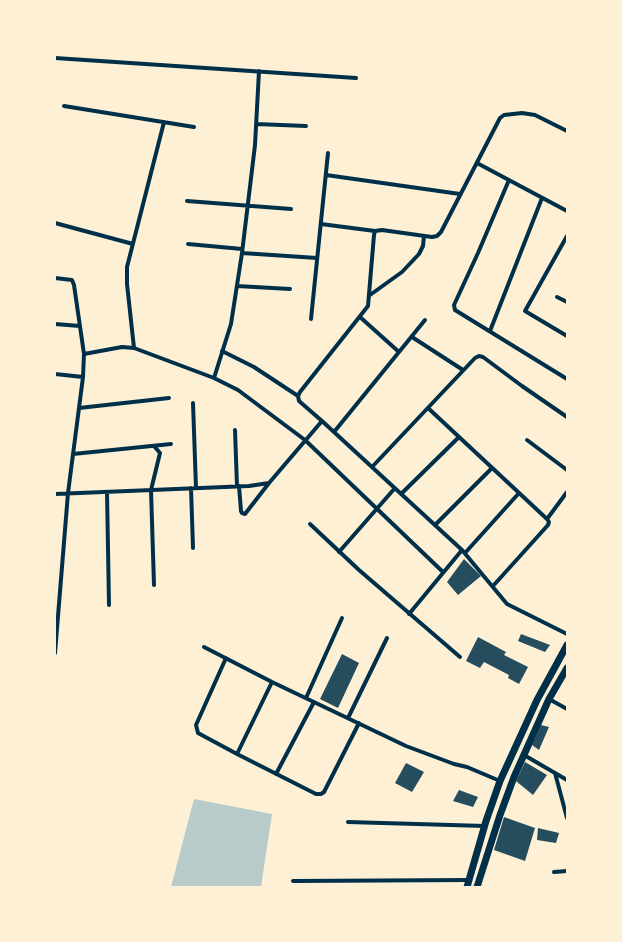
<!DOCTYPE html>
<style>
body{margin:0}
#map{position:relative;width:622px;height:942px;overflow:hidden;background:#fdf0d5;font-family:"Fira Sans",sans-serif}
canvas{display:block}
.frame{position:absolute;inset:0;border:56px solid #fdf0d5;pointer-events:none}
</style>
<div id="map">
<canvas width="622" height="942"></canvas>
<div class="frame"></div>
</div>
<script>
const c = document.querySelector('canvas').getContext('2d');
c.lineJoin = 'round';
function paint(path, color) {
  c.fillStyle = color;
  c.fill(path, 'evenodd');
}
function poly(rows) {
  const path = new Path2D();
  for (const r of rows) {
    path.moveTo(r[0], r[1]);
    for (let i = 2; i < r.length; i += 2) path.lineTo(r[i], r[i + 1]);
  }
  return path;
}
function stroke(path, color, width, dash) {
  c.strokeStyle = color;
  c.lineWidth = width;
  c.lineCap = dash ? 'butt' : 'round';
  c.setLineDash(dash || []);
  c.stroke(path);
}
paint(poly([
 [194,799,272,814,261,887,171,887]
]), '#b9caca');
paint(poly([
 [464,559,481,576,458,595,447,582],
 [521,634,550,645,545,652,518,641],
 [478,637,506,652,504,655,528,667,519,684,508,678,509,675,484,662,480,668,466,661],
 [342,654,359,663,338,708,320,699],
 [541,725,549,727,539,750,532,745],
 [525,762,547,775,533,795,516,781],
 [406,763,424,772,412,792,395,783],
 [459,790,478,797,473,807,453,801],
 [504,817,535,828,525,861,494,850],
 [538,828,559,833,556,843,537,840]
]), '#264d5e');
stroke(poly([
 [55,58,356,78],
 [64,106,194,127],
 [256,124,306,126],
 [477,163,567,211],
 [326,175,460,194],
 [509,180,478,253,454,305,455,310,567,379],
 [187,201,291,209],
 [55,223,133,244],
 [321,224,375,231],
 [567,236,525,311,567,336],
 [188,244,242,249],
 [242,253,317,258],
 [55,278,72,280,74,285,84,354,83,377,68,493,55,653],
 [237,286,290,289],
 [370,295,402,272,419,254,423,246,424,236],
 [557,297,567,302],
 [360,317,399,352],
 [311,319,328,153],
 [55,324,80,326],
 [490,331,542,198],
 [412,337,463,370],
 [134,348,127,284,127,267,164,122],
 [222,351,254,367,298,396],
 [84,354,122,347,134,348,214,378,238,390,305,440,443,572],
 [55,374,83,377],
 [214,378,231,324,242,253,255,145,259,71],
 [193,403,196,488],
 [79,408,169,398],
 [428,408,547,519,549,522,548,525,493,586],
 [322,421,299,401,298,396,300,392,368,306,374,235,375,231,382,230,432,237,437,236,441,232,500,118,504,115,522,113,535,115,567,131],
 [235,430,237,486],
 [334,432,425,320],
 [527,440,567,470],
 [154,446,160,453,151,490,154,585],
 [73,454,171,444],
 [372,467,475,358,479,356,483,357,522,386,567,417],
 [239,486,241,511,242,513,245,514,269,483],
 [191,488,193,548],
 [107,492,109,605],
 [55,494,249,486,269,483,322,421,462,550,507,604,567,634],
 [401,494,459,437],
 [547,519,567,492],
 [310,524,359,570,460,657],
 [435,525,492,468],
 [339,552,395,488],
 [465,553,519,493],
 [409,614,462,550],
 [204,647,272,682,406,746,454,764,467,767,500,781],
 [226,658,196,725,198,733,237,754,316,794,321,794,324,792,359,723],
 [306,698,342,618],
 [549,699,567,709],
 [348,718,387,638],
 [237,754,272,682],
 [524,755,567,780],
 [555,773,567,818],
 [276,774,314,702],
 [348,822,485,826],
 [554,872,567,871],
 [293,881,469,880]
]), '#003049', 4);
stroke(poly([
 [467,887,486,821,500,781,537,700,567,645],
 [477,887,500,815,514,777,549,699,567,668]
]), '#003049', 7);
</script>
